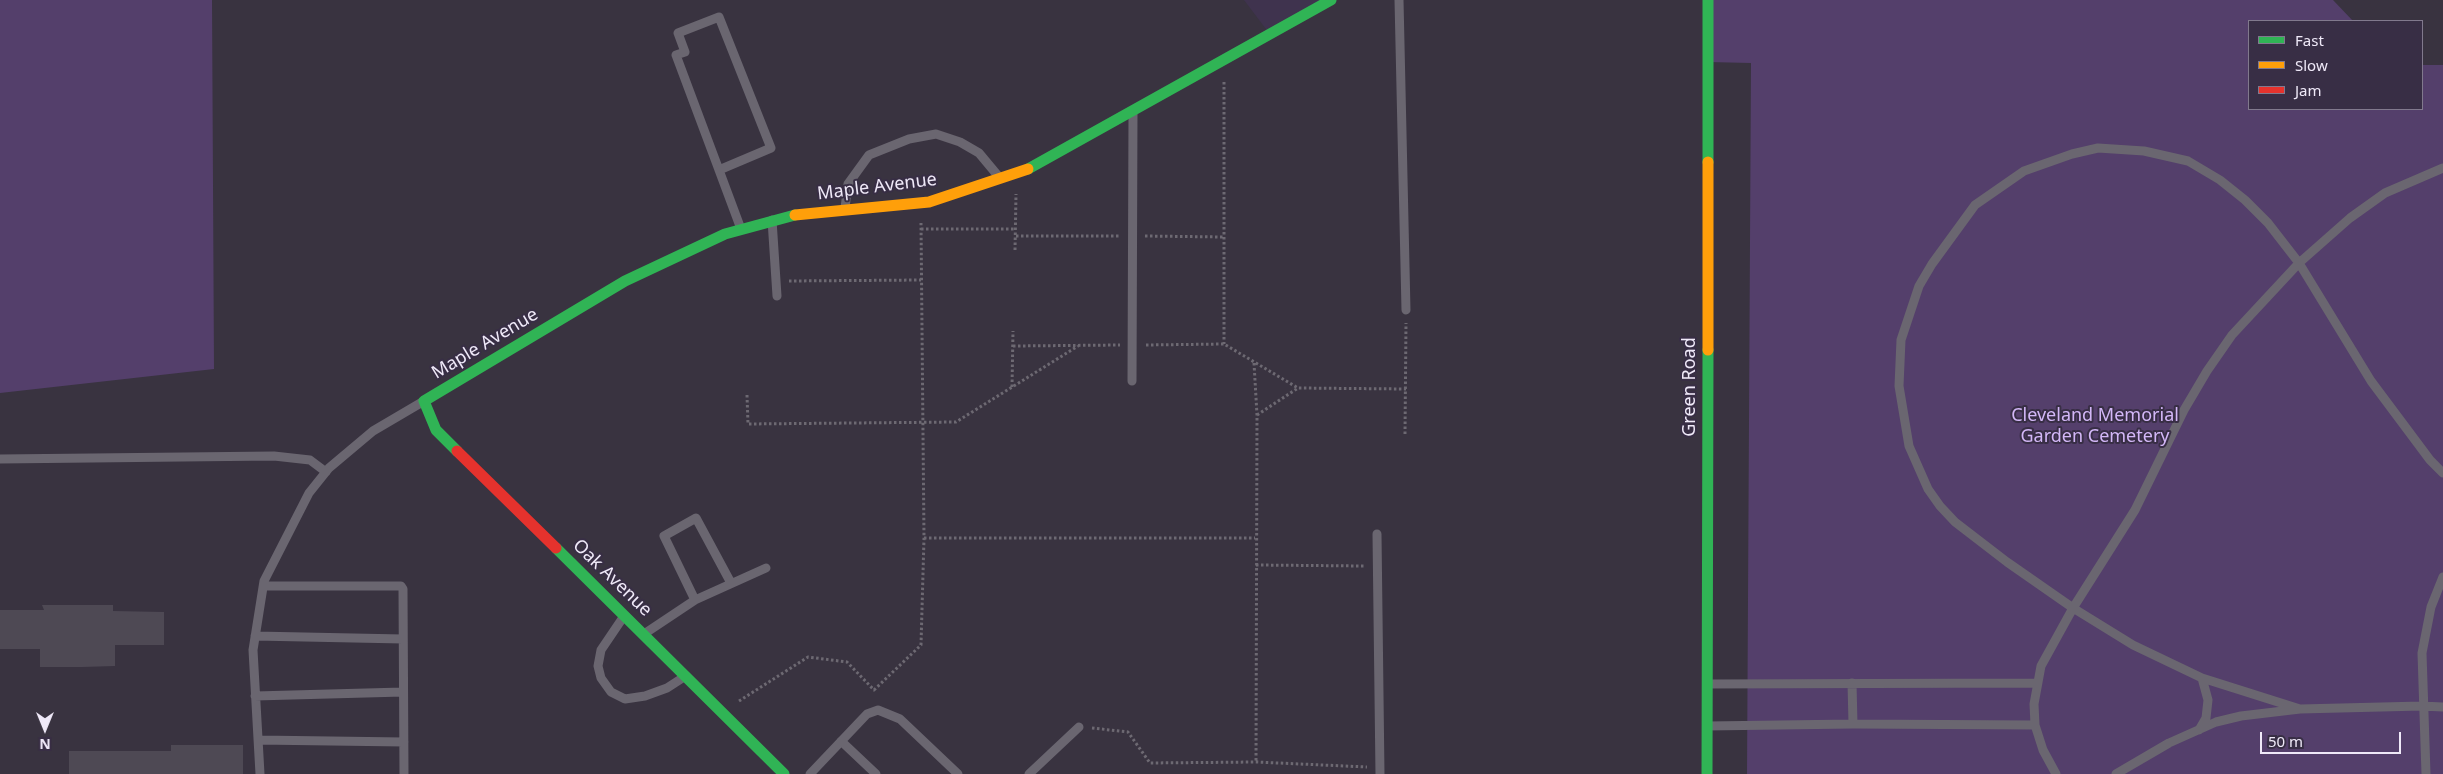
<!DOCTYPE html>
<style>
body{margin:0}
#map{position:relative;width:2443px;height:774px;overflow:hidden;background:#393340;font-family:"Noto Sans",sans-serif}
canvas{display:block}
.legend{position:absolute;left:2248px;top:20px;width:175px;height:90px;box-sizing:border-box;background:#382e45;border:1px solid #81798d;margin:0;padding:6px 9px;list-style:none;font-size:15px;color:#efe9f8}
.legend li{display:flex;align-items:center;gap:10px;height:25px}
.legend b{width:25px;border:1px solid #81798d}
.north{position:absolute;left:20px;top:704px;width:50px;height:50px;-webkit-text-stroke:4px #382e45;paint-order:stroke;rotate:180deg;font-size:14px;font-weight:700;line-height:20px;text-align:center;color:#efe9f8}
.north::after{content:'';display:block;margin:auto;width:18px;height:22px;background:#efe9f8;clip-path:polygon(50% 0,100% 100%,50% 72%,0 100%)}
.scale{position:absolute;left:2260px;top:732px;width:141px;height:22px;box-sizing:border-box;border:2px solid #efe9f8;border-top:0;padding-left:6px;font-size:15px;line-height:18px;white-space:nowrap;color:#efe9f8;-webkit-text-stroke:4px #382e45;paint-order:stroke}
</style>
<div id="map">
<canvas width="2443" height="774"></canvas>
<ul class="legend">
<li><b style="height:6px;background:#30b455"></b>Fast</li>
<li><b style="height:6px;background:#ff9f0a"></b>Slow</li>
<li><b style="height:6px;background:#e5322d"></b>Jam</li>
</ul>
<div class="north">N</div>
<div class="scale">50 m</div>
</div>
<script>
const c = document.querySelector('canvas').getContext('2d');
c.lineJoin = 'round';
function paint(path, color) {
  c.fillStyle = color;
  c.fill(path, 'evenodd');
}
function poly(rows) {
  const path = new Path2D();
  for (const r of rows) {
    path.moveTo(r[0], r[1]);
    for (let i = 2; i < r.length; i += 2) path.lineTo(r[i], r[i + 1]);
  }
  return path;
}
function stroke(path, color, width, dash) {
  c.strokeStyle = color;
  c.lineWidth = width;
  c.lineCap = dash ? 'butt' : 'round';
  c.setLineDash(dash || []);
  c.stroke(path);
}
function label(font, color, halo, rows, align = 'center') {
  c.font = font + ' "Noto Sans",sans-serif';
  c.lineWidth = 4;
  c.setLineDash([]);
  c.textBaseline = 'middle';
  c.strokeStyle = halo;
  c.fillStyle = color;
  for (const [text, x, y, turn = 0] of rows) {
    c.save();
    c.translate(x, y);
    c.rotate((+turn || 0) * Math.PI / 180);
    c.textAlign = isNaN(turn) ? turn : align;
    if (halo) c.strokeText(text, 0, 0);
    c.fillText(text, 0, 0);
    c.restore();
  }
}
paint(poly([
 [1244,0,1331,0,1269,33]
]), '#3f334e');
paint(poly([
 [0,0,212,0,214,369,0,393],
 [1708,0,2333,0,2353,21,2249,21,2249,109,2422,109,2422,65,2443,65,2443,774,1747,774,1751,63,1708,62]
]), '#543f6b');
paint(poly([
 [42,605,113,605,113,611,164,612,164,645,115,645,115,666,82,667,40,667,40,649,0,649,0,610,44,610],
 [171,745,243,745,243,774,69,774,69,751,171,751]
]), '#4e4954');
stroke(poly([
 [1224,82,1224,344],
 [921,229,1016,229],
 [1016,236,1121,236],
 [1145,236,1224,237],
 [1015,250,1016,194],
 [789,281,921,280],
 [1146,345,1224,344,1298,388,1406,389],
 [1013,346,1120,345],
 [1254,363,1257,415,1256,762],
 [1012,387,1013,331],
 [747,395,748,424,956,422,1078,346],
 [1257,415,1298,388],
 [1405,434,1406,323],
 [924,538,1255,538],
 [1256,565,1364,566],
 [739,701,808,657,847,662,874,690,921,645,924,538,921,223],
 [1092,728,1128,732,1150,763,1256,762,1367,767]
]), '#6d6972', 3, [2.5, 2.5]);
stroke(poly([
 [1399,0,1406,310],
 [719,170,771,148,719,17,678,33,685,52,676,55,719,170,741,229],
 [845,208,848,184,869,155,909,139,936,134,960,142,979,153,999,177],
 [772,220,777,296],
 [1132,381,1133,113],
 [0,459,274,456,310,460,326,472],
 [1377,534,1380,774],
 [264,586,401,586,403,589,404,774],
 [695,600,664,536,696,518,731,583],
 [624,616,601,650,598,666,601,678,611,692,625,699,645,696,667,688,684,677],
 [644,634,695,600,766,568],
 [255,636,403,639],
 [1852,683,1853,724],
 [1707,684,2037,683],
 [255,696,403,692],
 [2300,709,2202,678,2133,645,2073,608,2007,562,1955,522,1940,506,1928,489,1909,446,1899,386,1901,340,1919,286,1932,264,1975,205,2024,171,2072,154,2098,148,2144,151,2188,161,2220,180,2245,200,2268,223,2299,263,2371,381,2430,460,2443,473],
 [1707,726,1853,724,2035,725],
 [2199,730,2206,718,2208,700,2202,678],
 [258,740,404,742],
 [841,741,876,774],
 [260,774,253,650,264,581,309,493,329,468,373,431,424,401],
 [810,774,867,714,878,710,900,719,958,774],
 [1029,774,1079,727],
 [2056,774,2043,750,2035,725,2034,704,2041,666,2073,608,2135,510,2184,410,2207,371,2232,335,2299,263,2350,218,2385,193,2443,168],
 [2116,774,2169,743,2216,722,2241,716,2300,709,2422,706,2443,707],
 [2426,774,2422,653,2431,607,2443,577]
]), '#6a6670', 9);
stroke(poly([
 [1708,162,1708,0],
 [1028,169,1331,0],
 [457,451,436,430,424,401,625,281,725,234,795,215],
 [556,548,784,774],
 [1707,774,1708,350]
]), '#30b455', 11);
stroke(poly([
 [795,215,929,202,1028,169],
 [1708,350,1708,162]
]), '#ff9f0a', 11);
stroke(poly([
 [457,451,556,548]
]), '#e5322d', 11);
label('18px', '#efe9f8', '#382e45', [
 ["Maple Avenue",877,187,-7],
 ["Maple Avenue",485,344,-31],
 ["Green Road",1690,387,-90],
 ["Oak Avenue",612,578,44]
]);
label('18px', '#d3b7f7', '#382e45', [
 ["Cleveland Memorial",2095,416],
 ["Garden Cemetery",2095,437]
]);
</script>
